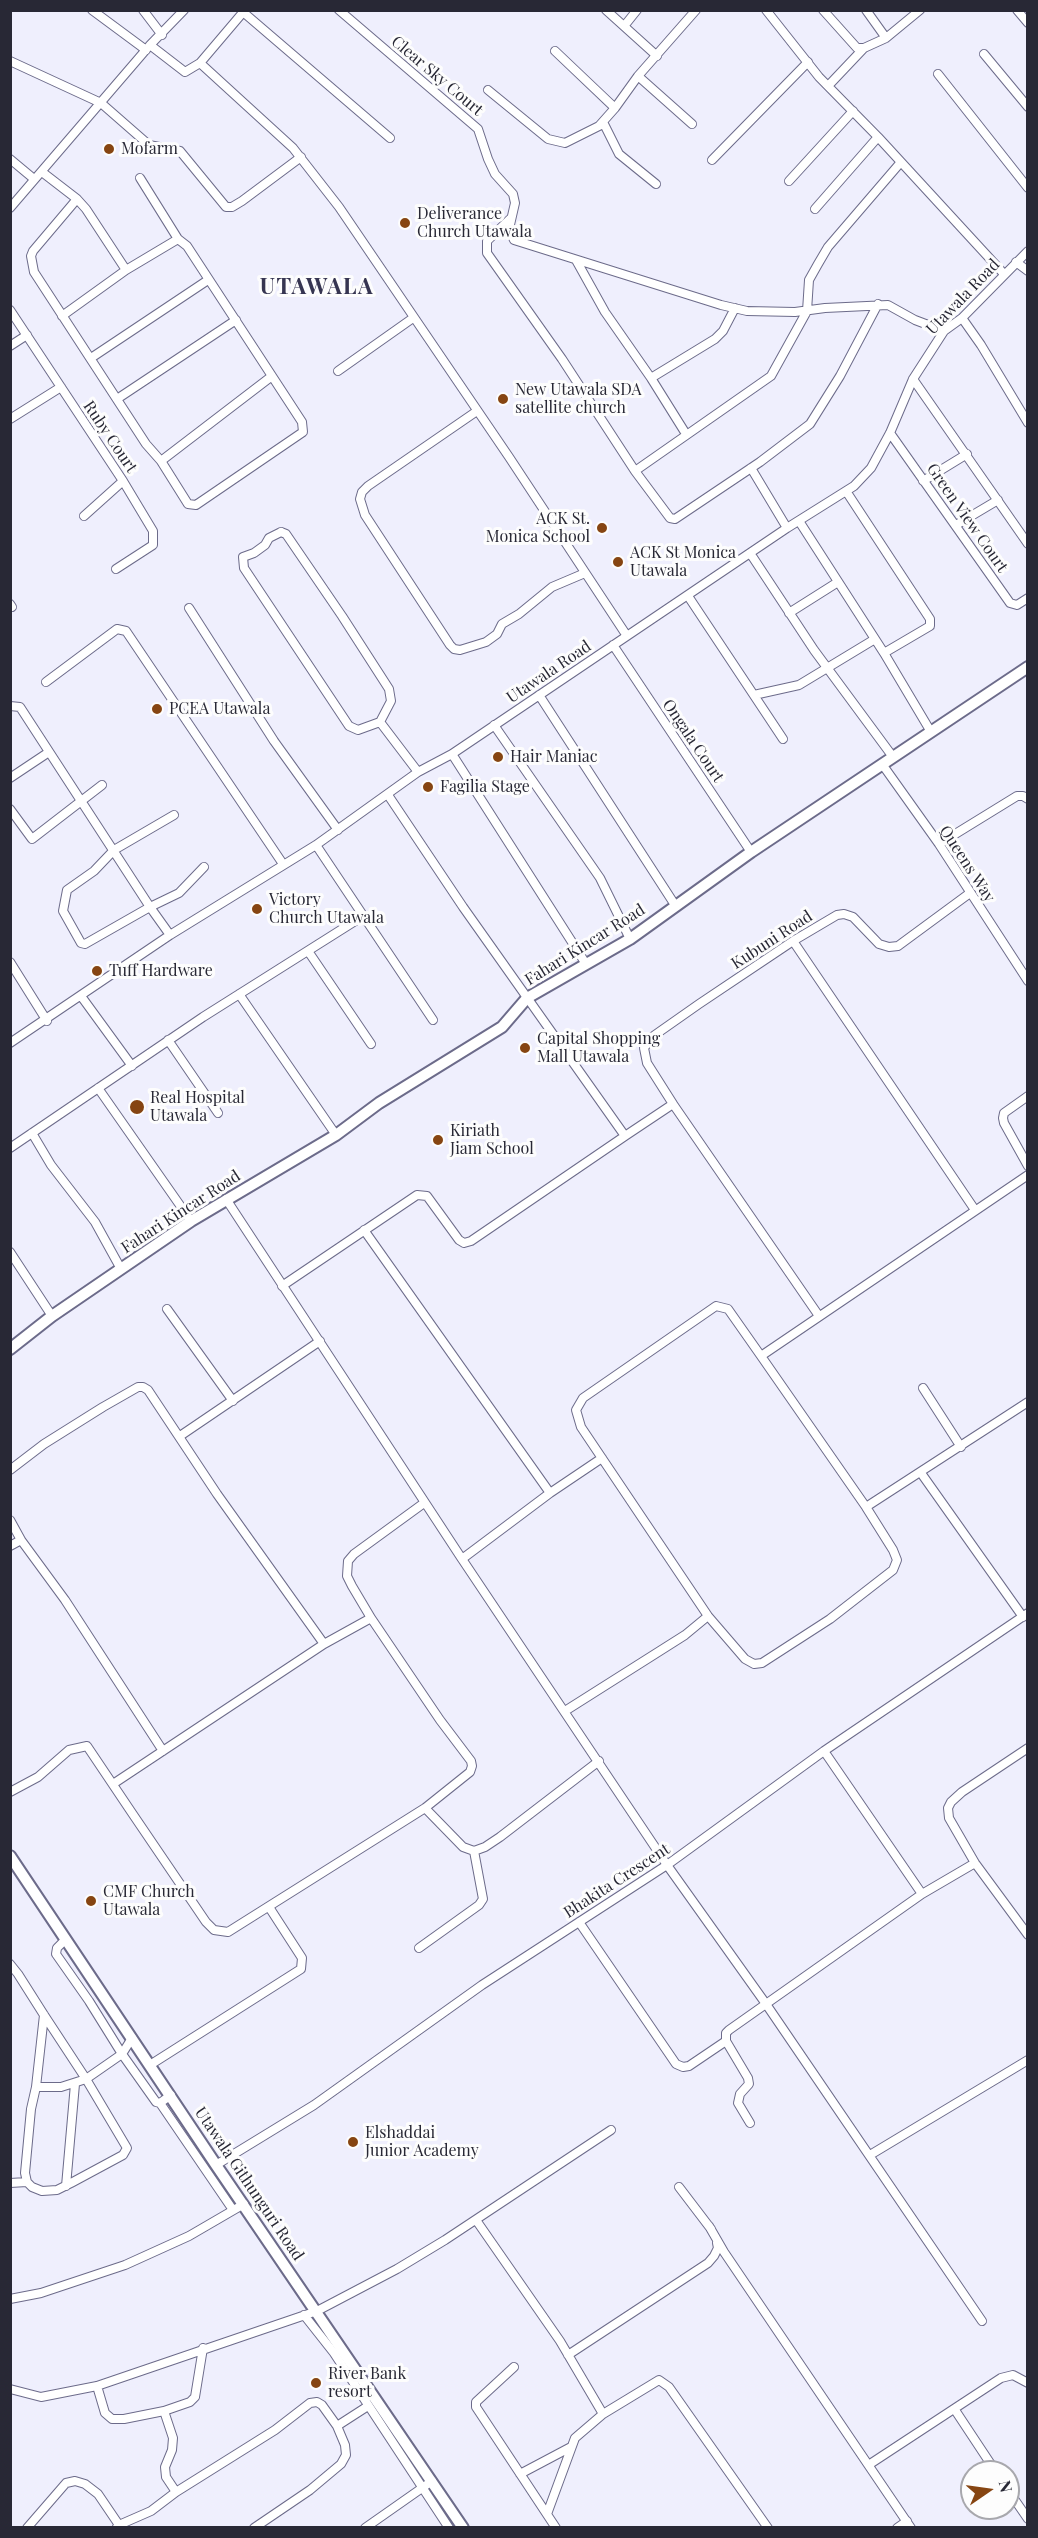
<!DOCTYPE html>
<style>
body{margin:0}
#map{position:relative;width:1038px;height:2538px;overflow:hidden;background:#efeffd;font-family:"Playfair Display",serif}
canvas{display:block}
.frame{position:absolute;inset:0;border:12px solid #282835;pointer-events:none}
.north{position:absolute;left:960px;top:2460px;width:60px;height:60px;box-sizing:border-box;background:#fdfdfd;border:2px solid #a8a8ad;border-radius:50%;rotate:77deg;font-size:16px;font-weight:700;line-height:24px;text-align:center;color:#282835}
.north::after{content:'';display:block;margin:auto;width:21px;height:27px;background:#864512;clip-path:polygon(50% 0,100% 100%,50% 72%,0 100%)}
</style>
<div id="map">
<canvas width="1038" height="2538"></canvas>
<div class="frame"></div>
<div class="north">N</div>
</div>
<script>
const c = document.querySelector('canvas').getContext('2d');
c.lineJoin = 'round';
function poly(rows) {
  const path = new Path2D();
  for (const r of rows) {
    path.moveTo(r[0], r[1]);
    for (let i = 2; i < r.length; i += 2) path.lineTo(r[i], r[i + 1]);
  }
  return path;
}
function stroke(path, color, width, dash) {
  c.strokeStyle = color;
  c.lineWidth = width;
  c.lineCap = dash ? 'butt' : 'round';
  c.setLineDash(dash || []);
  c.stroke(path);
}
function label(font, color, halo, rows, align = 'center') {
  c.font = font + ' "Playfair Display",serif';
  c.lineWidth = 6;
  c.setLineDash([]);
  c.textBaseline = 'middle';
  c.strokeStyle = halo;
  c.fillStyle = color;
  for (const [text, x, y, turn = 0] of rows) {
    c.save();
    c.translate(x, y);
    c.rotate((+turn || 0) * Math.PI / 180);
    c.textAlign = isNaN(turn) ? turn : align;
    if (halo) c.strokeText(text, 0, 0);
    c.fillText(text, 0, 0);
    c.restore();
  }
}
const street = poly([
 [92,10,146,50],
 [143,10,162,35],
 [339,10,478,129,488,159,495,174,513,194,515,203,509,229,514,240,721,305,747,311,795,312,825,308,888,305,915,320,944,331],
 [606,10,657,56],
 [766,10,819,77,878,137,1004,274],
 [823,10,857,48,864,48,886,38,920,10],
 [866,10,886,38],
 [1017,10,1028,23],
 [243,12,390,138],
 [625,25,637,10],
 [150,45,185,72,200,63,245,10],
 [555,51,615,108],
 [984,54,1028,107],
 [10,61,101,103,149,145,180,151,226,207,232,207,242,201,301,157],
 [200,63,293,148,339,207,509,457,627,636],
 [938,74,1028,188],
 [638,76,692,124],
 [828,86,864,48],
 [488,90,548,139,565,143,599,126,615,108,638,76,696,10],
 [603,122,619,154,656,184],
 [10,159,34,179],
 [712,160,808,62],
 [42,172,77,199,86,209,126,270],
 [140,178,178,239],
 [789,181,853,111],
 [10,208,150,45,184,10],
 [815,209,878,137],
 [510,219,487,241,487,253,562,359,635,471,670,518,675,519,681,515,760,462,810,424,840,376,878,304],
 [576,260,605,312,651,378,686,434],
 [1016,262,1028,271],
 [10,310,123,481,153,531,153,545,116,569],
 [62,316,126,270,178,239,187,246,302,422,303,432,196,505,188,504,161,461,146,444,34,272,31,256,33,251,77,199],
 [962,318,981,345,1028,423],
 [10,346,27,335],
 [91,358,208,280],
 [338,371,413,318],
 [651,378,715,339,723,331,735,308],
 [913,379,1028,544],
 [117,399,236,320],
 [477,411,368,486,362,492,360,499,365,515,450,645,454,649,460,650,486,642,497,634,502,624,519,614,552,587,585,573],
 [10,419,61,387],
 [890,433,1010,603,1017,605,1028,598],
 [161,461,272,376],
 [751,468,787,528],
 [635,471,771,376,807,311,809,280,818,264,828,247,901,162],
 [923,481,967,454],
 [846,491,930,619,930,626,884,653],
 [84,516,123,481],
 [799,521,884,653,931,732],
 [956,525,998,500],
 [281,532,286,534,342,616,389,689,391,701,380,722,358,730,349,726,244,568,243,557,254,553,265,545,269,538,281,532],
 [750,553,814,650,893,757],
 [688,596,783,739],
 [10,604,12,607],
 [189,608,274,741,338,830],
 [789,613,838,582],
 [613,645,751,852],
 [46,682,117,629,126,631,283,864],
 [539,695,675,905],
 [754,695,799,685,875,639],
 [10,706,20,707,150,907,170,935],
 [380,722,418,772],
 [494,725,600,878,630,939],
 [452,754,586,964],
 [882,764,939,844,1028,981],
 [10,778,49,752],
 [388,795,463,907,625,1136,673,1104,819,1316],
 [10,809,32,839,102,785],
 [174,815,114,850,94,871,67,890,63,911,81,943,85,944,150,907,179,893,204,867],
 [939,844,1017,796,1023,796,1028,799],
 [316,845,433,1020],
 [793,941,975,1210],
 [308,951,371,1044],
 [10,962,47,1021],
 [239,994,336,1135],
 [81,996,132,1066],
 [168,1040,218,1113],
 [10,1043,170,935,316,845,418,772,452,754,787,528,854,486,871,468,890,433,913,379,944,331,962,318,1028,251],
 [98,1088,191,1221],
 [1028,1096,1004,1113,1003,1118,1004,1123,1028,1166],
 [673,1104,647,1063,644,1048,652,1037,699,1004,793,941,837,915,844,914,853,917,879,944,889,947,898,946,970,893],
 [32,1133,51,1165,95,1222,121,1269],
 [10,1148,203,1017,363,916],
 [226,1199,462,1559,550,1493,602,1458],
 [364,1230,550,1493],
 [10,1252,52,1316],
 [282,1286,417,1195,427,1196,459,1240,464,1243,471,1241,625,1136],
 [167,1309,233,1401],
 [761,1356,728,1309,716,1306,583,1398,576,1410,581,1427,708,1616,745,1659,754,1664,762,1663,830,1619,893,1570,897,1560,893,1550,866,1507,761,1356,1028,1175],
 [923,1388,961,1447],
 [180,1436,320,1341],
 [10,1470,44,1444,103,1407,138,1387,143,1387,148,1390,217,1494,324,1644],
 [921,1473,1023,1617],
 [866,1507,1028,1402],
 [10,1520,21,1540,10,1546],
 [21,1540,65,1600,163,1751],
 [462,1559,667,1865,766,2004,982,2321],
 [371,1618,352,1586,347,1576,348,1561,354,1554,424,1503],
 [565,1711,685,1635,708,1616],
 [1028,1748,962,1792,951,1802,948,1808,949,1818,975,1863,1028,1935],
 [824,1751,922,1894],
 [10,1792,38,1777,69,1750,87,1746,132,1813,206,1922,214,1930,228,1932,425,1808,470,1772,472,1766,471,1761,440,1720,371,1618,324,1644,113,1784],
 [425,1808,463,1847,474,1851,485,1847,500,1837,599,1761],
 [579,1922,676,2064,683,2067,689,2066,726,2041],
 [66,1939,57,1948,56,1954,89,2001,122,2054,156,2102,160,2103,171,2095],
 [419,1948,479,1905,483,1899,474,1851],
 [10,1964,18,1974,44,2015,86,2079,127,2148,123,2155,71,2183,57,2190,42,2191,32,2187,27,2182,25,2173,31,2109,36,2087,44,2015],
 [150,2065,301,1969,302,1958,269,1907],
 [36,2087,61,2087,86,2079,122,2054,132,2038],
 [160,2103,233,2210],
 [750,2123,738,2103,740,2094,749,2084,748,2078,726,2041,726,2033,729,2030,922,1894,975,1863],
 [870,2155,1028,2060],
 [216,2165,314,2105,482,1985,667,1865,824,1751,1028,1613],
 [10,2183,27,2182],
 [66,2186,75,2084],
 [679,2187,711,2229],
 [476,2220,560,2341,603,2414],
 [709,2226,724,2252,911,2528],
 [10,2299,41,2293,125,2265,189,2236,244,2204],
 [304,2315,334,2353,449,2528],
 [568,2355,708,2263,714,2256,718,2248,717,2243],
 [514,2367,476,2402,476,2407,556,2528],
 [97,2386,105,2413,112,2419,124,2419,164,2411,173,2438,172,2450,165,2467,166,2477,176,2492],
 [10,2389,41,2397,97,2386,317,2311,397,2269,445,2240,611,2130],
 [955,2410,996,2472],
 [164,2411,190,2402,195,2397,203,2348],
 [870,2464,1001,2378,1013,2375,1028,2383],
 [520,2474,571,2447],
 [1008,2490,1028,2519],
 [547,2514,575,2438,603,2414,659,2380,669,2387,768,2528],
 [119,2525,151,2511,176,2492,275,2430,310,2403,317,2402,322,2405,337,2426],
 [27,2528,66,2483,75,2481,85,2484,98,2494,119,2525,117,2527],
 [254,2528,310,2490,341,2464,346,2455,345,2445,337,2426,368,2406],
 [365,2528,432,2481],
 [897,2528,907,2521]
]);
const secondary = poly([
 [10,1349,52,1316,191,1221,336,1135,379,1103,502,1027,527,998,630,939,751,852,1028,667],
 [10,1856,216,2165,463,2528]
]);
stroke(street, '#6c6b8a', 10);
stroke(secondary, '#6c6b8a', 14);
stroke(street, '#fff', 8);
stroke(secondary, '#fff', 10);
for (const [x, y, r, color] of [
 [109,149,6,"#864512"],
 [405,223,6,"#864512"],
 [503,399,6,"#864512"],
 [602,528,6,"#864512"],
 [618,562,6,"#864512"],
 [157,709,6,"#864512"],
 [498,757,6,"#864512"],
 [428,787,6,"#864512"],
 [257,909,6,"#864512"],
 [97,971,6,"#864512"],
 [525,1048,6,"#864512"],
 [137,1107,8,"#864512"],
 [438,1140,6,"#864512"],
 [91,1901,6,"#864512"],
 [353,2142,6,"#864512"],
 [316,2383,6,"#864512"]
]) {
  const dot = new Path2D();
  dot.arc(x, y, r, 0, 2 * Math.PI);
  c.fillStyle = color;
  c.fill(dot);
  stroke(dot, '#fdfdfd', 2);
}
label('16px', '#282835', '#fdfdfd', [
 ["Clear Sky Court",437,76,40],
 ["Utawala Road",963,297,-46],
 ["Ruby Court",110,437,56],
 ["Green View Court",967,518,55],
 ["Utawala Road",549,672,-34],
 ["Ongala Court",693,741,56],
 ["Queens Way",967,864,57],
 ["Kubuni Road",772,940,-33],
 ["Fahari Kincar Road",585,945,-32],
 ["Fahari Kincar Road",181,1212,-33],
 ["Bhakita Crescent",617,1881,-33],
 ["Utawala Githunguri Road",249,2184,56]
]);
label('16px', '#282835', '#fdfdfd', [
 ["Mofarm",121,149],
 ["Deliverance",417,214],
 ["Church Utawala",417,232],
 ["New Utawala SDA",515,390],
 ["satellite church",515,408],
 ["ACK St.",590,519,"right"],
 ["Monica School",590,537,"right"],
 ["ACK St Monica",630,553],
 ["Utawala",630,571],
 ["PCEA Utawala",169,709],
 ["Hair Maniac",510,757],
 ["Fagilia Stage",440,787],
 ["Victory",269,900],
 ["Church Utawala",269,918],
 ["Tuff Hardware",109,971],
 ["Capital Shopping",537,1039],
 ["Mall Utawala",537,1057],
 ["Real Hospital",150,1098],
 ["Utawala",150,1116],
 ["Kiriath",450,1131],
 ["Jiam School",450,1149],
 ["CMF Church",103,1892],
 ["Utawala",103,1910],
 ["Elshaddai",365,2133],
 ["Junior Academy",365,2151],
 ["River Bank",328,2374],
 ["resort",328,2392]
], 'left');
c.letterSpacing = '1.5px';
label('bold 22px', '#363551', '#fdfdfd', [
 ["UTAWALA",317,287]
]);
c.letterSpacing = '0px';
</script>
